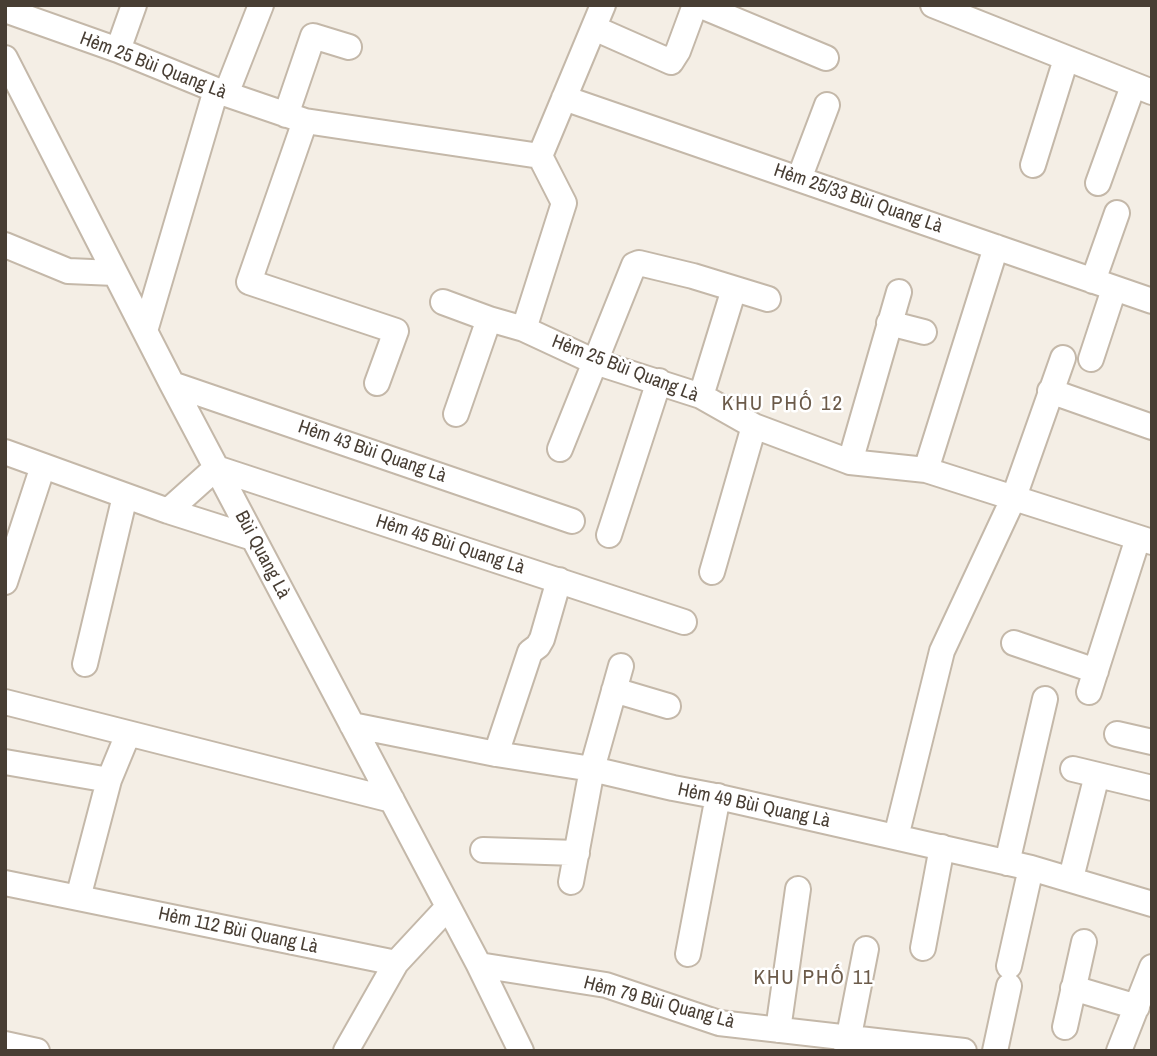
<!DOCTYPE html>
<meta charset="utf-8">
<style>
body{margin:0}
#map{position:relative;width:1157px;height:1056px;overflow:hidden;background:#f4eee5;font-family:"Archivo Narrow",sans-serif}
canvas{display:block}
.frame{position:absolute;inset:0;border:7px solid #483e34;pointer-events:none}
</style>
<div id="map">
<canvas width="1157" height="1056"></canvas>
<div class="frame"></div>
</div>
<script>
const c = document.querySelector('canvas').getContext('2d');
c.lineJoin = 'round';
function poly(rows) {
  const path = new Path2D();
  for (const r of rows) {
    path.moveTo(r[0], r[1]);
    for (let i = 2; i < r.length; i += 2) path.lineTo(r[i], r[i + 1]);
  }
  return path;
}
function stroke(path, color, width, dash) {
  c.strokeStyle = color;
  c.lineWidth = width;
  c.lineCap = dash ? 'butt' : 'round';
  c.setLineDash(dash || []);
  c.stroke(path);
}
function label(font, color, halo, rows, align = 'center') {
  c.font = font + ' "Archivo Narrow",sans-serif';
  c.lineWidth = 5;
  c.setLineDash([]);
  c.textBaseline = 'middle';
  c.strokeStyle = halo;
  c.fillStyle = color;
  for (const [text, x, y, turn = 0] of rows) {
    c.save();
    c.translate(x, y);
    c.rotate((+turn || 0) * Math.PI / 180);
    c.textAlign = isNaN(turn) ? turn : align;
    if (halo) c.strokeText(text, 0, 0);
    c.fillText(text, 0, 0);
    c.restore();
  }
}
const minor = poly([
 [699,5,826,58],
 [933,5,1152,92],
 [5,10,118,50,226,94,305,121,540,156],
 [594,28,671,62,678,51,695,5],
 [118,50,134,5],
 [5,58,172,384,479,965,521,1051],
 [226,94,261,5],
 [564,98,1152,301],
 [286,115,313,36,349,47],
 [305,121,249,282,396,331,377,383],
 [540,156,603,5],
 [1033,165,1066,59],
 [799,179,827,105],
 [1098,183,1133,86],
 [5,245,68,271,115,273],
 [1093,281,1117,213],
 [443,302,489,319],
 [889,323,924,332],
 [524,329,564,203,540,156],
 [145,331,216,90],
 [1091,359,1114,289],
 [172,384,572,521],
 [1050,391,1152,427],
 [701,396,734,289],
 [456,414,489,319,524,329,595,362,701,396,754,426,850,462,926,470,1152,542],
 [560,449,634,265,639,263,693,276,768,299],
 [5,452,168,511,253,538],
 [850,462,899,292],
 [926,470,996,247],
 [168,511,216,468,684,622],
 [609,535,659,381],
 [712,572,754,426],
 [5,582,43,466],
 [1014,643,1096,671],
 [85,664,125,496],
 [614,690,668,706],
 [1089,692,1138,538],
 [5,702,392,800],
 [352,725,496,754,592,769,673,788,710,795,1031,868,1152,904],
 [1117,734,1152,742],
 [496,754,530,652,538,646,542,639,559,580],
 [5,762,109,780,78,898],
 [1073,769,1152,788],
 [109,780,128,734],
 [896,837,942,651,1014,497,1063,358],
 [483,850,577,853],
 [1007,863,1045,699],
 [1071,878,1097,775],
 [571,882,592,769,621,666],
 [5,883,396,963,448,907],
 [923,948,942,847],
 [688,954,718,796],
 [479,965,606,985,719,1023,964,1051],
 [1009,966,1031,868],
 [1073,988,1137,1007],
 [1065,1027,1084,942],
 [778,1030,798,889],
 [5,1044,37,1051],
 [346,1051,396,963],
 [846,1051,866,949],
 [995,1051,1009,986],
 [1119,1051,1152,967]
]);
stroke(minor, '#c4b8a9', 28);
stroke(minor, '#fff', 24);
label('19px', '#483e34', '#fff', [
 ["Hẻm 25 Bùi Quang Là",153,66,21],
 ["Hẻm 25/33 Bùi Quang Là",858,199,19],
 ["Hẻm 25 Bùi Quang Là",625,369,21],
 ["Hẻm 43 Bùi Quang Là",372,452,19],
 ["Hẻm 45 Bùi Quang Là",450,545,18],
 ["Bùi Quang Là",262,555,62],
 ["Hẻm 49 Bùi Quang Là",754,806,12],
 ["Hẻm 112 Bùi Quang Là",238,931,12],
 ["Hẻm 79 Bùi Quang Là",659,1003,15]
]);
c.letterSpacing = '2px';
label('21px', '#6c5b4a', '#fff', [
 ["KHU PHỐ 12",783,404],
 ["KHU PHỐ 11",814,978]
]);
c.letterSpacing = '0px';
</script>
